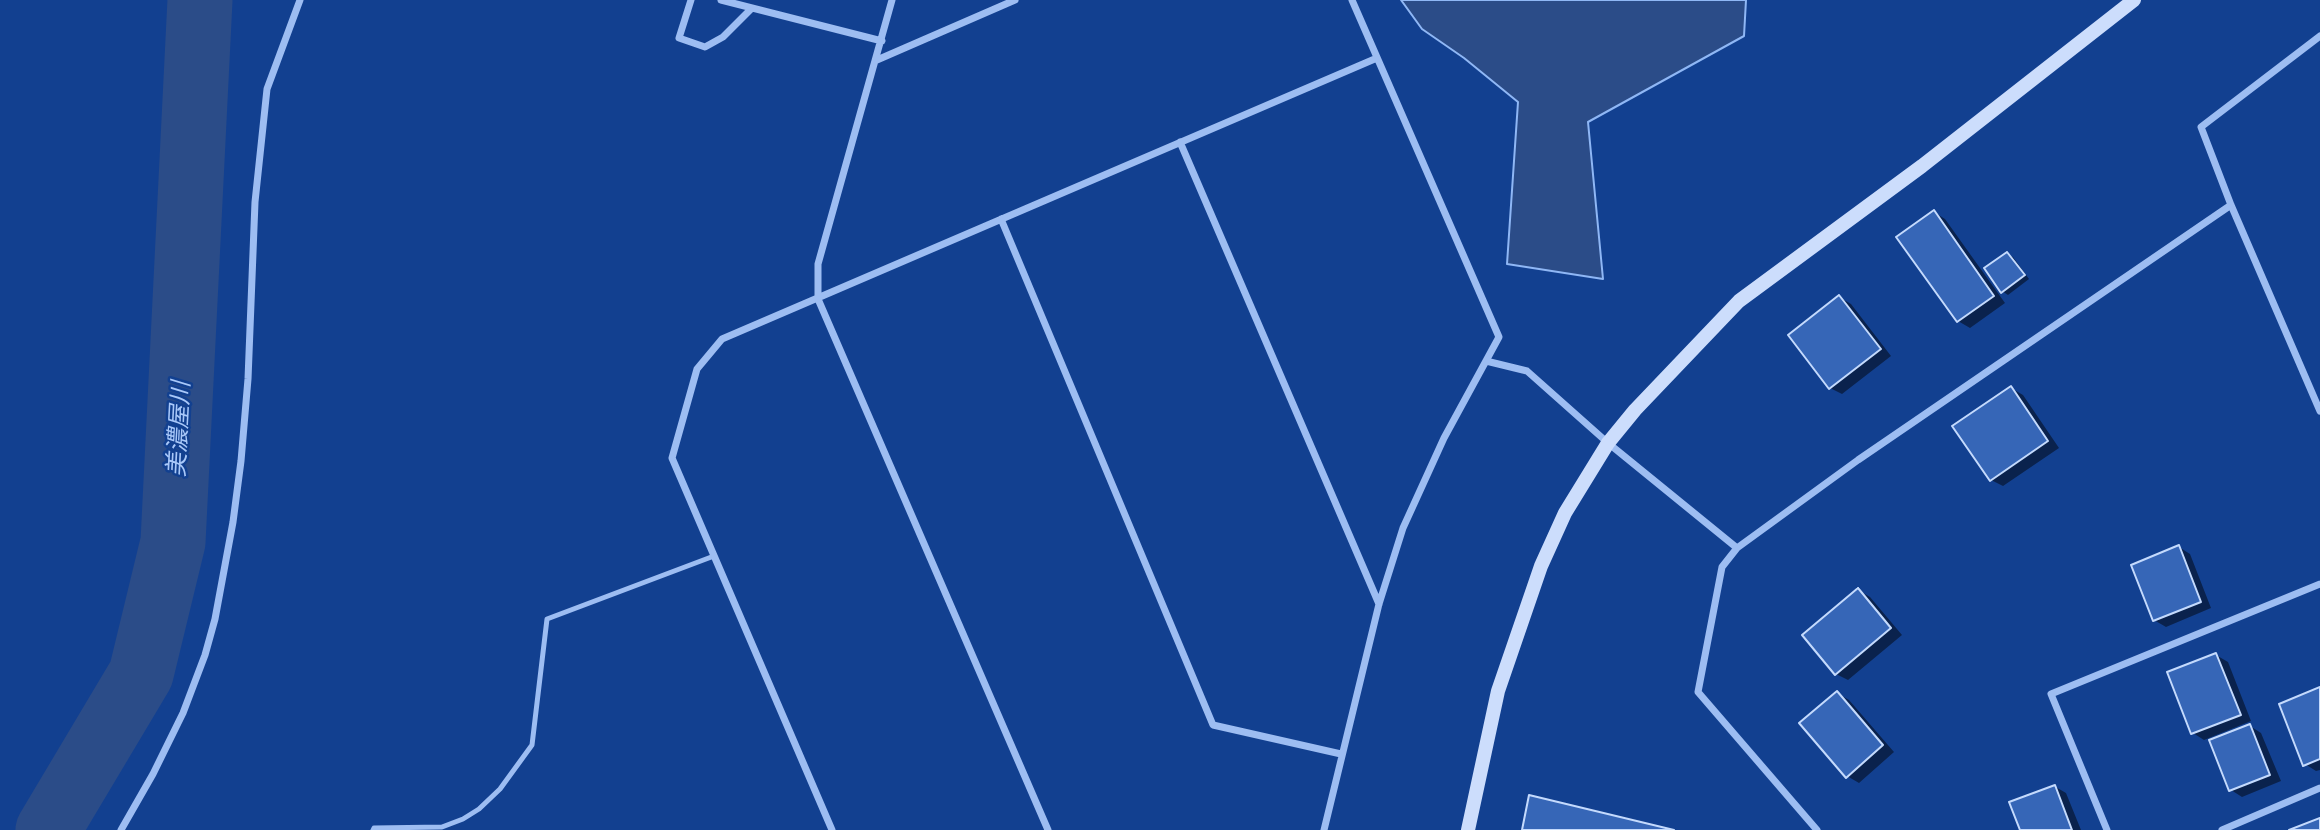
<!DOCTYPE html>
<meta charset="utf-8">
<style>
body{margin:0}
canvas{display:block;background:#124090}
</style>
<canvas width="2320" height="830"></canvas>
<script>
const c = document.querySelector('canvas').getContext('2d');
c.lineJoin = 'round';
function paint(path, color) {
  c.fillStyle = color;
  c.fill(path, 'evenodd');
}
function poly(rows) {
  const path = new Path2D();
  for (const r of rows) {
    path.moveTo(r[0], r[1]);
    for (let i = 2; i < r.length; i += 2) path.lineTo(r[i], r[i + 1]);
  }
  return path;
}
function stroke(path, color, width, dash) {
  c.strokeStyle = color;
  c.lineWidth = width;
  c.lineCap = dash ? 'butt' : 'round';
  c.setLineDash(dash || []);
  c.stroke(path);
}
function label(font, color, halo, rows, align = 'center') {
  c.font = font + ' "Public Sans","Noto Sans JP",sans-serif';
  c.lineWidth = 5;
  c.setLineDash([]);
  c.textBaseline = 'middle';
  c.strokeStyle = halo;
  c.fillStyle = color;
  for (const [text, x, y, turn = 0] of rows) {
    c.save();
    c.translate(x, y);
    c.rotate((+turn || 0) * Math.PI / 180);
    c.textAlign = isNaN(turn) ? turn : align;
    if (halo) c.strokeText(text, 0, 0);
    c.fillText(text, 0, 0);
    c.restore();
  }
}
const water = poly([
 [1401,0,1746,0,1744,36,1588,122,1603,279,1507,264,1518,102,1464,58,1422,29,1401,0]
]);
paint(water, '#2b4c88');
stroke(water, '#8fb7f5', 2);
paint(poly([
 [1934,212,1945,219,2005,303,1970,328,1958,321],
 [2007,254,2013,257,2029,279,2008,295,2002,291],
 [1839,297,1851,304,1891,356,1842,394,1830,388],
 [2011,388,2023,395,2059,448,2003,486,1991,480],
 [2179,547,2190,554,2211,608,2166,627,2154,620],
 [1858,590,1870,597,1902,635,1848,680,1836,674],
 [2216,655,2228,662,2251,721,2204,740,2193,733],
 [2320,689,2320,770,2316,771,2305,764],
 [1837,693,1849,700,1894,752,1859,783,1847,776],
 [2250,726,2261,733,2281,781,2242,797,2231,790],
 [2054,786,2066,793,2081,830,2022,830]
]), '#0007');
stroke(poly([
 [48,830,141,674,173,542,200,0]
]), '#2b4c88', 65);
const building = poly([
 [1934,210,1994,296,1957,322,1896,237,1934,210],
 [2007,252,2025,275,2001,293,1984,268,2007,252],
 [1839,295,1881,349,1829,389,1788,335,1839,295],
 [2011,386,2048,441,1990,481,1952,426,2011,386],
 [2179,545,2201,602,2153,621,2131,565,2179,545],
 [1858,588,1891,628,1835,675,1802,635,1858,588],
 [2216,653,2241,715,2191,734,2167,672,2216,653],
 [2320,687,2320,759,2303,766,2279,704,2320,687],
 [1837,691,1883,745,1846,778,1799,723,1837,691],
 [2250,724,2270,775,2229,791,2209,740,2250,724],
 [2055,785,2072,830,2020,830,2009,802,2055,785],
 [1529,795,1674,830,1522,830,1529,795],
 [2320,818,2320,830,2289,830,2320,818]
]);
paint(building, '#3666b7');
stroke(building, '#c4dafd', 2);
stroke(poly([
 [373,830,374,828,442,827,463,819,479,809,500,789,532,745,547,619,714,556]
]), '#9dbdf2', 5);
stroke(poly([
 [691,0,679,38,705,47,723,37,751,9],
 [721,0,882,41],
 [892,0,818,264,818,299,1048,830],
 [2320,36,2201,127,2231,205,2320,411],
 [877,60,1015,0],
 [1180,142,1379,604],
 [1001,219,1213,725,1341,754],
 [1486,361,1527,371,1608,443,1737,548],
 [121,830,153,774,183,713,205,655,215,619,233,522,241,461,248,379,255,202,267,89,300,0],
 [832,830,672,458,697,369,722,339,1377,58],
 [1324,830,1379,604,1403,528,1444,438,1499,337,1352,0],
 [1817,830,1698,692,1722,567,1737,548,1858,460,2231,205],
 [2107,830,2051,694,2320,584],
 [2222,830,2320,788]
]), '#9dbdf2', 7);
stroke(poly([
 [1468,830,1498,691,1541,566,1565,513,1608,443,1635,410,1739,301,1922,166,2134,0]
]), '#ccddfc', 14);
label('italic 24px', '#a9c8f9', '#124090', [
 ["美濃屋川",179,429,-87]
]);
</script>
